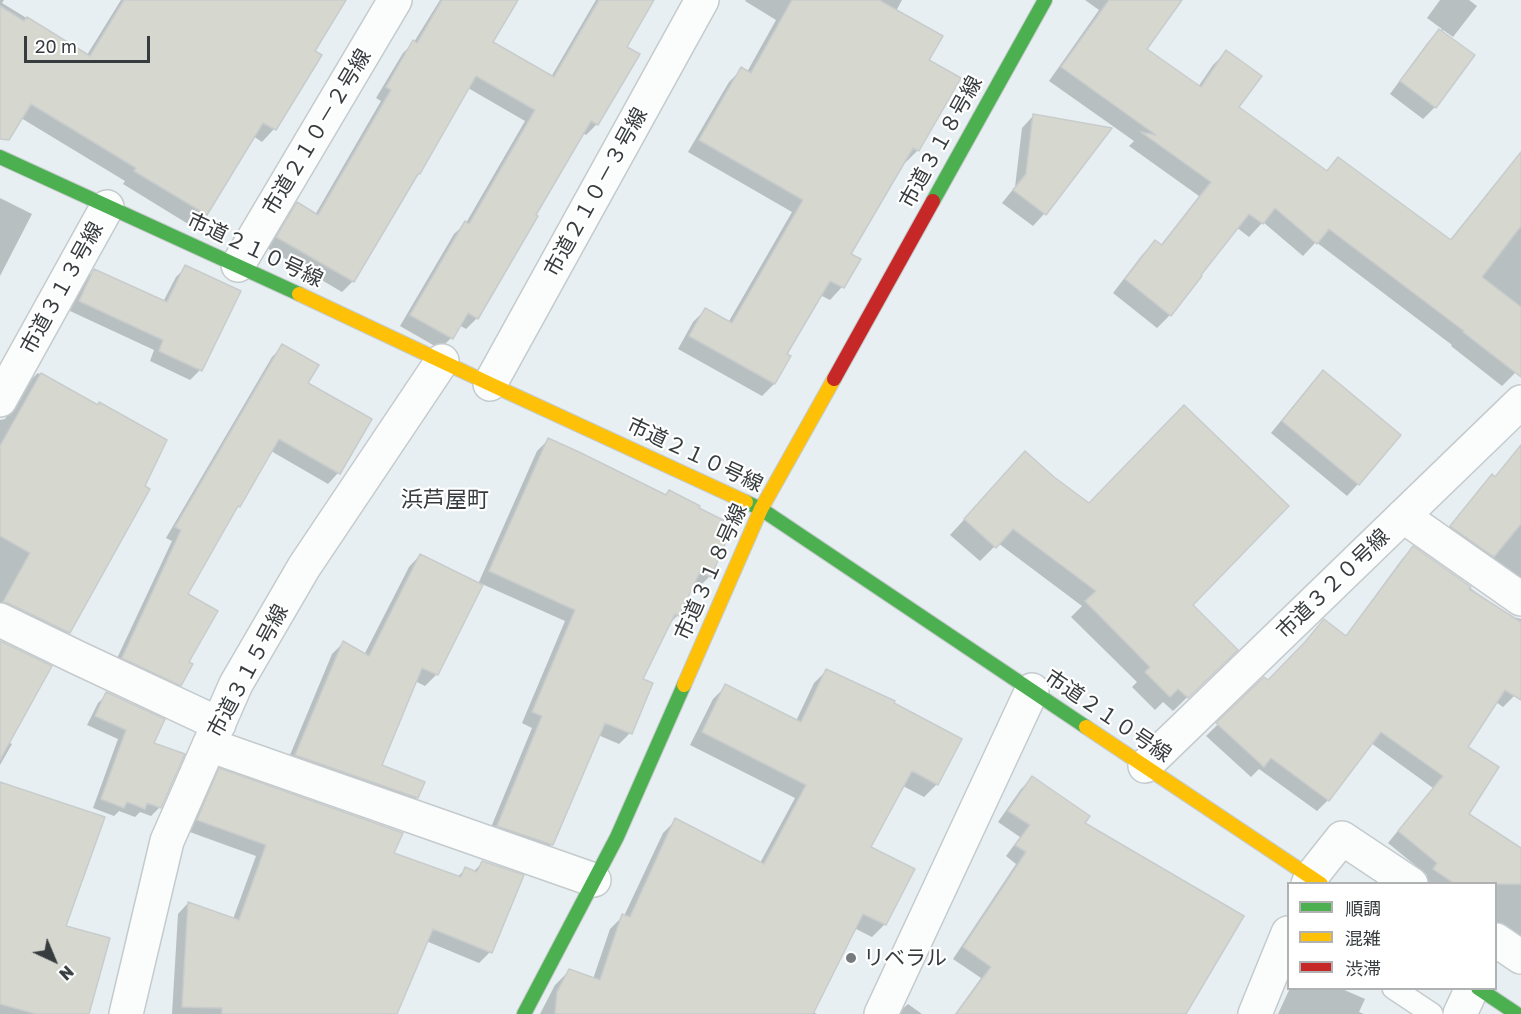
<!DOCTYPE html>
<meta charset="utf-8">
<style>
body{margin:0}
#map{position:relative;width:1521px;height:1014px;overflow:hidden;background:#e7eff2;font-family:"Golos Text","Noto Sans JP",sans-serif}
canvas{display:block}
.legend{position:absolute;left:1287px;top:882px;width:210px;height:108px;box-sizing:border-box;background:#fff;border:2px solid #afb1b2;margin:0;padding:8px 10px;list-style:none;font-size:18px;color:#373d3f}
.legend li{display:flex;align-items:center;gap:12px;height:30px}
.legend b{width:30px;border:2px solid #afb1b2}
.north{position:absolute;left:24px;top:930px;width:60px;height:60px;-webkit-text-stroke:4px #fff;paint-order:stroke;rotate:136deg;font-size:16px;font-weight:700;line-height:24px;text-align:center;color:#373d3f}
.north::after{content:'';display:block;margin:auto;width:21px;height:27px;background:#373d3f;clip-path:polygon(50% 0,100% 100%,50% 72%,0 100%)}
.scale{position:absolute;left:24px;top:36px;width:126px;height:27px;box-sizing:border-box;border:3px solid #373d3f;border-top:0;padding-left:8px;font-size:18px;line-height:21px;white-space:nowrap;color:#373d3f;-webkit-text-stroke:4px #fff;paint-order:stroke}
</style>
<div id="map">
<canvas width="1521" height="1014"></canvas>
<ul class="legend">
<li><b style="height:8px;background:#4caf50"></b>順調</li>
<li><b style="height:8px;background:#ffc107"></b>混雑</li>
<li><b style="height:8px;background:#c62828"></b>渋滞</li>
</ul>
<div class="north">N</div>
<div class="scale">20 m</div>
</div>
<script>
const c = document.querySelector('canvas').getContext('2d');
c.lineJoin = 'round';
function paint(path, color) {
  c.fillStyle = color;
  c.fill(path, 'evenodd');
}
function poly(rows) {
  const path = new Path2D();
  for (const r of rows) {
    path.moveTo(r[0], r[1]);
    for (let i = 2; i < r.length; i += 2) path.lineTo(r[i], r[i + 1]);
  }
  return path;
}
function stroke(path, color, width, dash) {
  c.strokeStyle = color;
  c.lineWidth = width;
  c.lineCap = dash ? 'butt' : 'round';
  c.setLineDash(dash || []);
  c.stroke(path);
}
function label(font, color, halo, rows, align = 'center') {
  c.font = font + ' "Golos Text","Noto Sans JP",sans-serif';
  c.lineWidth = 4.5;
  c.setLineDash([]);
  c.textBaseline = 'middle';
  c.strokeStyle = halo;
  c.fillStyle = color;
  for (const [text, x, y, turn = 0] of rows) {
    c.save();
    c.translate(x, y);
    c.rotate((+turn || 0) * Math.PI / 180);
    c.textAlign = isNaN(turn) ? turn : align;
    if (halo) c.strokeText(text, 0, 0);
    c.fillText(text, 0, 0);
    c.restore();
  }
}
paint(poly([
 [0,0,4,0,2,3,87,55,121,0,345,0,313,52,320,56,274,129,262,142,253,136,205,214,193,227,123,184,125,181,21,118,0,129],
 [440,0,516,0,491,42,551,77,596,0,653,0,625,47,597,124,586,135,582,133,477,318,466,329,459,325,451,338,440,349,400,326,454,234,466,223,525,121,468,88,353,281,342,292,267,248,286,215,297,204,315,215,381,101,376,98,403,53,414,42],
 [746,0,902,0,896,11,927,60,959,79,918,150,905,163,903,162,849,254,859,260,842,287,830,300,820,295,785,354,774,384,762,396,678,349,693,322,705,310,728,323,792,212,688,152,729,82,742,69,747,72,776,20,745,1],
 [1085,0,1181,0,1145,50,1198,87,1213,65,1226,52,1237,107,1325,172,1338,159,1449,241,1495,184,1508,171,1521,181,1521,365,1515,373,1502,386,1451,346,1452,345,1316,242,1303,256,1263,222,1249,237,1236,227,1170,315,1157,328,1113,293,1142,255,1155,242,1160,246,1199,196,1129,146,1134,141,1049,81,1099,10],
 [1440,0,1469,0,1477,6,1453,37,1443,30,1441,32,1473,56,1435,107,1423,119,1390,94,1428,42,1442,29,1427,18],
 [1033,116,1110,129,1044,214,1033,226,1002,203,1015,187,1022,128],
 [0,198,32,214,0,276],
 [186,267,200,370,190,380,150,361,154,350,70,311,84,281,94,271,163,302,176,277],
 [283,346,306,383,338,473,328,484,271,451,238,506,234,511,186,594,187,663,180,685,169,695,112,669,172,541,166,538,272,357],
 [1323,372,1358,484,1347,496,1271,433,1311,384],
 [38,373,97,406,69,632,53,648,0,622,0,420,5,419,22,388],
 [548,440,665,496,697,509,731,526,709,577,698,588,693,585,678,615,668,625,641,680,630,733,619,744,598,735,552,844,541,856,487,837,532,728,522,723,565,621,482,584,436,675,425,686,415,681,380,765,417,798,405,809,285,767,332,654,343,643,364,655,409,567,420,555,478,584,537,451],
 [1521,445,1521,595,1440,538,1481,487,1492,476,1494,478],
 [1025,453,1191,605,1236,650,1173,711,1163,702,1155,710,1132,687,1137,682,1071,617,1082,606,998,543,980,561,950,535],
 [1413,548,1510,616,1521,619,1521,686,1514,696,1503,707,1496,702,1466,748,1467,815,1521,870,1521,951,1496,934,1496,884,1427,884,1423,881,1427,875,1388,843,1433,788,1371,743,1328,800,1317,811,1259,769,1251,777,1206,736,1264,679,1268,682,1324,621,1345,637,1402,559],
 [0,643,8,742,12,744,0,765],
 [827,670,937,784,924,797,903,786,869,847,885,924,872,937,854,928,813,1012,817,1014,540,1014,555,985,568,972,593,979,610,929,623,916,624,916,663,833,676,820,760,863,795,798,690,745,713,699,726,686,796,721,814,683],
 [107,694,152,744,160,807,151,816,140,812,135,817,119,811,114,816,93,808,118,739,87,725,98,703],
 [220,770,392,854,457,877,466,869,473,872,483,862,490,952,479,963,426,941,395,1014,172,1014,178,914,188,903,233,919,256,856,187,831,209,781],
 [1032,778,1083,824,1184,1014,955,1014,981,978,953,959,1016,864,1006,856,1020,837,998,822,1021,789],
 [0,783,64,927,87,1014,0,1014],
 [1290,988,1340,988,1365,999,1359,1012,1364,1014,1278,1014],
 [908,1004,922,1014,897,1014]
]), '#0003');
const building = poly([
 [124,0,346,0,315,51,322,55,276,130,263,123,207,215,134,171,136,168,31,104,9,140,0,139,0,6,24,21,27,17,90,56,124,0],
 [442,0,518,0,493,42,554,77,599,0,654,0,627,47,640,54,598,125,591,121,536,215,538,216,478,319,468,313,453,339,410,315,465,221,469,224,535,110,476,76,420,174,418,174,354,282,276,237,297,202,318,215,391,90,386,87,413,40,417,43,442,0],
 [792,0,879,0,943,36,929,60,961,78,919,151,913,148,851,254,861,259,844,288,830,281,787,354,791,356,775,384,689,336,705,308,732,323,803,200,699,140,741,67,751,73,792,0],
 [1109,0,1182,0,1147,49,1201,87,1226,50,1262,76,1239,107,1327,171,1338,157,1451,240,1521,152,1521,226,1482,277,1521,307,1521,377,1463,332,1464,331,1329,229,1317,244,1275,208,1263,224,1249,214,1201,275,1202,276,1171,316,1125,279,1155,240,1162,245,1211,182,1141,132,1156,135,1061,67,1109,0],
 [1439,29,1475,55,1436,108,1400,81,1439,29],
 [1033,114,1112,128,1046,215,1013,190,1026,174,1033,114],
 [185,265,241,291,202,371,159,351,163,340,79,301,94,269,167,302,185,265],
 [282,344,319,365,308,383,372,419,340,474,279,439,240,507,238,506,188,594,218,611,189,662,193,664,181,686,122,658,181,530,175,527,282,344],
 [1323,370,1401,435,1359,485,1282,421,1323,370],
 [41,373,98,405,99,402,167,440,145,486,150,489,70,633,8,603,3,602,30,553,0,536,0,446,41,373],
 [1184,405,1289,506,1193,605,1238,650,1188,698,1178,689,1170,697,1145,672,1150,667,1085,601,1096,591,1013,529,996,548,964,519,1025,451,1054,477,1089,503,1184,405],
 [548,438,579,452,666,495,669,490,700,506,699,508,733,525,711,577,700,572,679,616,675,614,643,679,653,683,632,734,605,723,553,845,497,826,542,716,532,712,575,610,489,571,548,438],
 [1521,445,1521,524,1494,557,1450,526,1492,474,1495,477,1521,445],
 [1413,546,1471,587,1469,589,1521,622,1521,700,1505,690,1468,747,1499,767,1469,814,1521,848,1521,884,1455,884,1433,869,1437,863,1398,831,1443,776,1381,732,1329,801,1271,758,1264,767,1216,723,1264,677,1268,680,1305,642,1324,619,1346,636,1413,546],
 [420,554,483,585,438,675,422,668,382,765,425,782,418,798,295,755,343,641,369,656,420,554],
 [0,641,52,666,0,760,0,641],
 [826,669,895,701,894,703,962,739,938,785,912,771,871,847,915,869,886,925,863,914,813,1014,555,1014,557,992,569,969,600,980,622,914,630,917,675,818,764,864,806,785,702,732,725,684,801,722,826,669],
 [106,692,165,719,154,743,185,754,161,808,147,803,145,809,127,802,124,808,101,799,126,730,95,716,106,692],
 [219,768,403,833,394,853,461,877,465,867,477,872,482,861,524,875,492,953,433,929,397,1014,222,1014,222,1008,182,1007,188,902,239,920,266,845,197,820,219,768],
 [1032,776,1090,816,1085,823,1244,916,1186,1014,956,1014,991,967,963,947,1026,852,1015,845,1030,825,1008,811,1032,776],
 [0,782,105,817,66,926,110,938,89,1014,36,1014,0,1004,0,782]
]);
paint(building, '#d6d8d0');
stroke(building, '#c9cccc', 1.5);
const lane = poly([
 [1393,988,1432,1014]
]);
const street = poly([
 [238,265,395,0],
 [490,384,702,0],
 [0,400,107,207],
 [1403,516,1521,599],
 [0,620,76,657,219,724],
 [209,745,594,880],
 [1145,766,1521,402],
 [1308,884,1311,877,1342,838,1411,884],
 [1496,940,1521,957],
 [126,1014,167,841,236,684,304,567,442,361],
 [881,1014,1032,690],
 [1255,1014,1288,933],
 [1460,1014,1472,988]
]);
const fast = poly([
 [0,157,299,294],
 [933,201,1045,0],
 [746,502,761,509,1086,727],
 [1478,988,1517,1014],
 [524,1014,617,837,684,685]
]);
const slow = poly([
 [299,294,490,384,746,502],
 [684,685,761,509,834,379],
 [1086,727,1321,884]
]);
const jam = poly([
 [834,379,933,201]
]);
stroke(lane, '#c5cbcd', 24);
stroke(street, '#c5cbcd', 36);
stroke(fast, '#c5cbcd', 16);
stroke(slow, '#c5cbcd', 16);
stroke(jam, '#c5cbcd', 16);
stroke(lane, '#fbfdfd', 21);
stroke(street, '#fbfdfd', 33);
stroke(fast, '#4caf50', 14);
stroke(slow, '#ffc107', 14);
stroke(jam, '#c62828', 14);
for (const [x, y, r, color] of [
 [851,958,6,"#757b7e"]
]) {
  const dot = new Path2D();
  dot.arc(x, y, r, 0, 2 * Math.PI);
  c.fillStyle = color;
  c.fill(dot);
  stroke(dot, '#fff', 2);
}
label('21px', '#373d3f', '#fff', [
 ["市道２１０－２号線",317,132,-59],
 ["市道３１８号線",941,142,-61],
 ["市道２１０－３号線",596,192,-61],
 ["市道２１０号線",255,250,25],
 ["市道３１３号線",62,288,-61],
 ["市道２１０号線",695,455,25],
 ["市道３１８号線",711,572,-66],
 ["市道３２０号線",1333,584,-44],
 ["市道３１５号線",248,671,-62],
 ["市道２１０号線",1108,716,34]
]);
label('21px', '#373d3f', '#fff', [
 ["リベラル",863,958]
], 'left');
label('22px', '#373d3f', '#fff', [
 ["浜芦屋町",445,500]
]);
</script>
